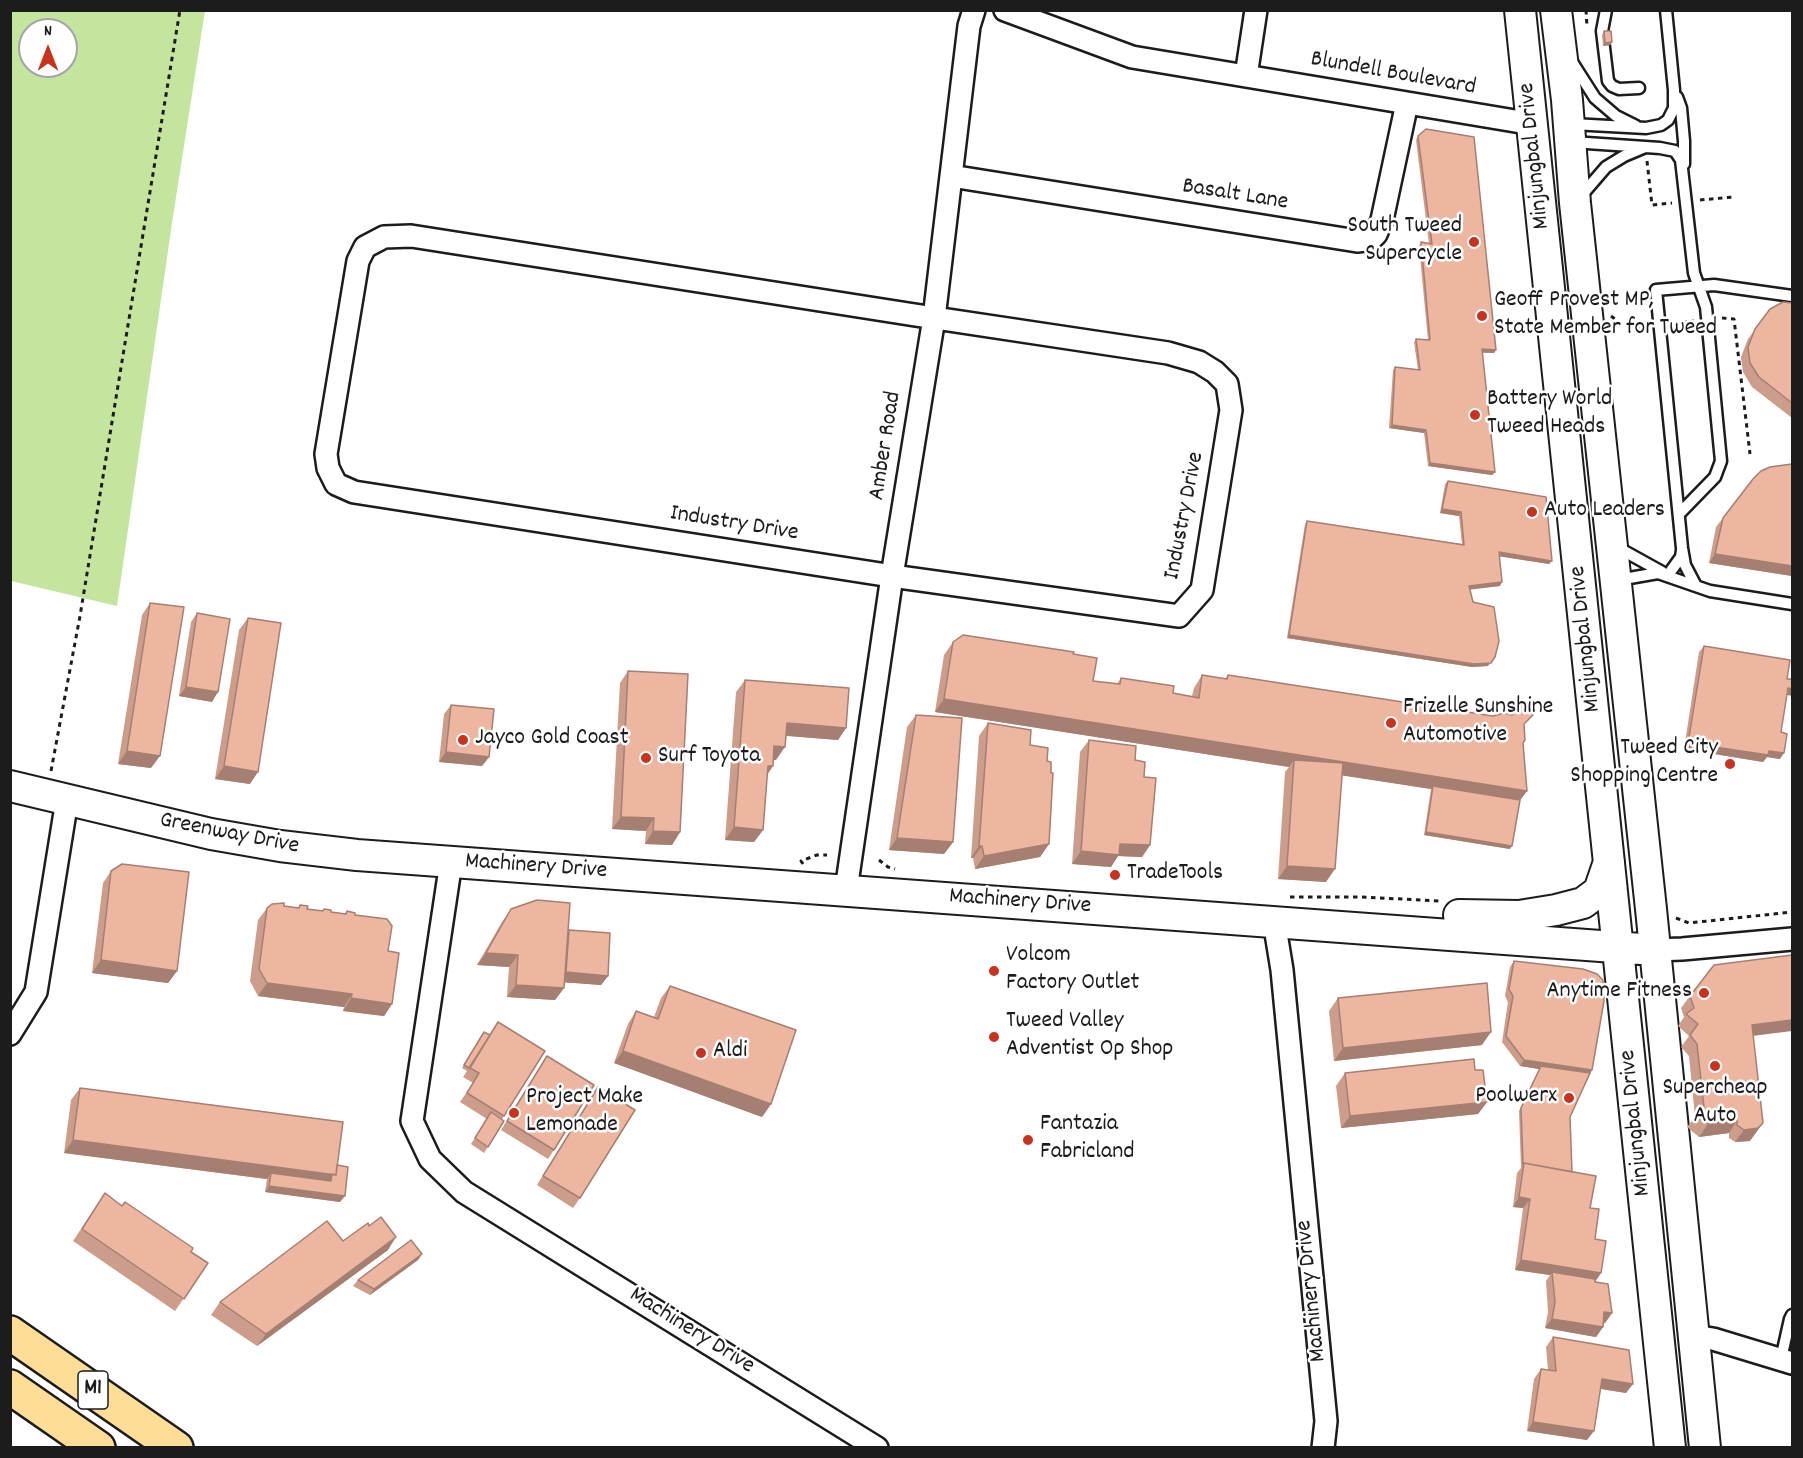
<!DOCTYPE html>
<style>
body{margin:0}
#map{position:relative;width:1803px;height:1458px;overflow:hidden;background:#fff;font-family:Dekko,sans-serif}
canvas{display:block}
.frame{position:absolute;inset:0;border:12px solid #1c1c1c;pointer-events:none}
.north{position:absolute;left:18px;top:18px;width:60px;height:60px;box-sizing:border-box;background:#fff;border:2px solid #a4a4a4;border-radius:50%;rotate:0deg;font-size:16px;font-weight:700;line-height:24px;text-align:center;color:#1c1c1c}
.north::after{content:'';display:block;margin:auto;width:21px;height:27px;background:#c8321e;clip-path:polygon(50% 0,100% 100%,50% 72%,0 100%)}
</style>
<div id="map">
<canvas width="1803" height="1458"></canvas>
<div class="frame"></div>
<div class="north">N</div>
</div>
<script>
const c = document.querySelector('canvas').getContext('2d');
c.lineJoin = 'round';
function paint(path, color) {
  c.fillStyle = color;
  c.fill(path, 'evenodd');
}
function poly(rows) {
  const path = new Path2D();
  for (const r of rows) {
    path.moveTo(r[0], r[1]);
    for (let i = 2; i < r.length; i += 2) path.lineTo(r[i], r[i + 1]);
  }
  return path;
}
function stroke(path, color, width, dash) {
  c.strokeStyle = color;
  c.lineWidth = width;
  c.lineCap = dash ? 'butt' : 'round';
  c.setLineDash(dash || []);
  c.stroke(path);
}
function label(font, color, halo, rows, align = 'center') {
  c.font = font + ' Dekko,sans-serif';
  c.lineWidth = 5;
  c.setLineDash([]);
  c.textBaseline = 'middle';
  c.strokeStyle = halo;
  c.fillStyle = color;
  for (const [text, x, y, turn = 0] of rows) {
    c.save();
    c.translate(x, y);
    c.rotate((+turn || 0) * Math.PI / 180);
    c.textAlign = isNaN(turn) ? turn : align;
    if (halo) c.strokeText(text, 0, 0);
    c.fillText(text, 0, 0);
    c.restore();
  }
}
paint(poly([
 [11,10,205,11,172,223,117,606,11,581],
 [30,30,66,30,66,66,30,66]
]), '#c5e59e');
const lane = poly([
 [1606,10,1602,31,1608,81,1612,86,1619,89,1639,88],
 [1572,62,1595,98,1616,116,1636,126],
 [1677,97,1681,108,1684,141,1684,164],
 [1572,124,1646,128,1661,125,1668,120,1674,108,1674,90,1666,10],
 [1572,142,1660,148,1675,151,1681,160,1694,273,1706,307,1721,461,1715,477,1679,514],
 [1581,196,1606,167,1624,156,1643,148],
 [1615,546,1662,572],
 [1668,575,1681,557,1682,550],
 [1618,580,1658,573,1710,591,1792,604],
 [1696,586,1685,565,1682,548,1656,290,1714,285,1792,296],
 [1781,1359,1790,1319,1792,1315]
]);
const street = poly([
 [1005,10,1132,57,1533,124],
 [1246,76,1256,10],
 [951,176,1357,241,1365,240,1371,239,1376,234,1382,220,1407,103],
 [411,236,915,315,1168,353,1199,362,1215,372,1227,384,1231,410,1202,590,1179,616,892,576,354,492,336,484,328,468,326,454,358,261,365,247,384,237,411,236],
 [451,862,412,1121,430,1159,464,1192,877,1448],
 [846,890,892,576,934,318,969,26,974,10],
 [1274,921,1282,970,1326,1421,1323,1448],
 [1655,950,1682,949,1792,939],
 [10,1034,36,992,67,800],
 [1694,1336,1713,1339,1792,1363]
]);
const secondary = poly([
 [1520,10,1670,1448],
 [1556,10,1567,100,1575,203,1651,909,1705,1448],
 [10,786,211,834,280,846,357,855,1655,950],
 [1459,915,1519,916,1556,910,1583,903,1599,891,1609,862]
]);
const highway = poly([
 [10,1333,176,1448],
 [10,1387,98,1448]
]);
stroke(lane, '#1c1c1c', 15);
stroke(street, '#1c1c1c', 26);
stroke(secondary, '#1c1c1c', 34);
stroke(highway, '#1c1c1c', 38);
stroke(poly([
 [1586,10,1587,27],
 [1647,161,1652,205,1672,203],
 [1700,200,1733,197],
 [1611,316,1623,325,1647,327],
 [1722,318,1734,319,1750,454],
 [1674,324,1694,321],
 [51,771,80,616,180,10],
 [879,860,888,867,895,869],
 [803,864,801,861,817,855,827,855],
 [1290,897,1362,897,1439,901],
 [1676,918,1689,923,1792,912]
]), '#1c1c1c', 3, [4.5, 4.5]);
stroke(lane, '#fff', 10);
stroke(street, '#fff', 21);
stroke(secondary, '#fff', 30);
stroke(highway, '#fedd96', 33);
paint(poly([
 [1604,31,1612,42,1610,45,1603,46,1602,35],
 [1418,136,1496,350,1494,353,1482,353,1495,472,1492,475,1428,466,1424,433,1389,428,1393,370,1395,367,1418,370,1414,342,1416,339,1428,340,1419,246,1421,242,1429,244,1416,140],
 [1792,303,1792,418,1752,387,1743,372,1741,357,1748,339,1770,309],
 [1792,464,1792,576,1709,563,1716,527,1723,518],
 [1448,481,1549,564,1499,556,1500,586,1469,589,1488,666,1472,667,1287,638,1305,524,1307,521,1462,544,1459,516,1440,513,1445,484],
 [150,603,151,768,118,764,142,615],
 [197,613,212,702,179,696,191,622],
 [248,618,250,784,215,779,239,630],
 [953,642,1073,654,1093,681,1117,684,1121,678,1173,693,1192,696,1194,688,1202,675,1225,679,1228,675,1524,727,1523,743,1527,791,1520,800,1510,849,1424,835,1431,789,1342,775,1326,882,1278,879,1285,772,1289,767,935,712,944,655],
 [1704,646,1787,679,1787,695,1781,732,1780,759,1767,757,1763,762,1684,749,1699,652],
 [628,671,680,832,672,845,645,844,646,831,612,829,620,683],
 [745,680,846,728,838,740,786,736,776,760,773,759,773,766,767,775,763,830,754,842,725,840,736,692],
 [451,705,489,757,482,766,439,762,444,714],
 [916,715,953,842,944,854,889,850,907,727],
 [988,723,1030,745,1049,844,1040,857,975,869,973,858,971,858,979,736],
 [1089,740,1144,777,1150,845,1142,857,1118,856,1111,867,1072,864,1080,752],
 [111,871,177,971,168,983,92,973,103,883],
 [300,905,307,909,322,911,324,909,331,912,345,914,347,911,355,915,388,951,392,1004,384,1016,343,1011,344,1007,258,996,250,981,258,920,267,908,284,906,298,908],
 [511,909,568,932,569,930,608,976,601,985,565,982,564,988,555,1000,507,997,509,967,477,965,502,922],
 [1514,961,1592,1070,1570,1117,1572,1172,1590,1208,1601,1273,1595,1282,1612,1313,1605,1323,1603,1322,1603,1327,1596,1337,1545,1328,1548,1312,1546,1281,1550,1275,1515,1270,1523,1208,1513,1207,1517,1173,1521,1168,1519,1111,1539,1069,1520,1066,1502,1042,1508,1002,1505,996,1510,967],
 [670,986,771,1104,762,1117,614,1063,628,1024,636,1011,654,1017,661,998],
 [1690,996,1754,1036,1750,1141,1735,1142,1729,1138,1729,1133,1699,1137,1687,1127,1695,1117,1689,1056,1681,1047,1689,1036,1678,1026,1684,1017,1681,1008],
 [1338,998,1482,1045,1334,1061,1329,1011],
 [498,1022,545,1051,502,1119,504,1121,484,1153,471,1144,487,1119,460,1102,473,1083,463,1077,467,1071,462,1068,482,1035,489,1035],
 [547,1056,554,1150,548,1159,501,1130],
 [1475,1070,1487,1102,1478,1114,1341,1128,1336,1086,1345,1073],
 [598,1087,580,1198,573,1208,537,1185],
 [80,1088,337,1165,340,1202,265,1192,267,1179,64,1153,71,1100],
 [105,1193,122,1206,208,1263,175,1311,73,1241],
 [343,1241,388,1250,257,1346,211,1315,220,1302],
 [422,1254,418,1260,370,1295,353,1286,358,1280],
 [1553,1337,1626,1393,1601,1389,1587,1440,1527,1431,1534,1379,1541,1369,1548,1370,1546,1347]
]), '#cb9d8a');
paint(poly([
 [1612,42,1610,45,1603,46,1605,43],
 [1482,349,1496,350,1494,353,1479,352],
 [1392,425,1426,430,1424,433,1389,428],
 [1430,463,1495,472,1492,475,1428,466],
 [1442,509,1461,512,1459,516,1440,513],
 [1499,552,1552,561,1549,564,1497,556],
 [1715,554,1792,566,1792,576,1709,563],
 [1502,582,1500,586,1467,590,1469,586],
 [1289,635,1495,657,1488,666,1472,667,1287,638],
 [186,687,218,692,212,702,179,696],
 [1788,688,1792,689,1792,696,1783,694],
 [944,699,1527,791,1518,803,1433,786,1431,789,1293,768,1294,760,1289,767,935,712],
 [787,723,846,728,838,740,778,735],
 [1688,743,1769,751,1784,753,1780,759,1767,757,1763,762,1684,749],
 [774,746,785,747,776,760,765,759],
 [127,751,160,756,151,768,118,764],
 [446,752,489,757,482,766,439,762],
 [224,766,258,772,250,784,215,779],
 [768,766,773,766,764,779],
 [621,817,654,818,646,831,612,829],
 [734,827,763,830,754,842,725,840],
 [653,831,680,832,672,845,645,844],
 [1426,832,1512,846,1510,849,1424,835],
 [897,838,953,842,944,854,889,850],
 [1049,844,1040,857,975,869,984,856],
 [1120,844,1150,845,1142,857,1118,856,1111,867,1072,864,1081,851],
 [979,846,982,846,973,858,971,858],
 [1287,866,1335,869,1326,882,1278,879],
 [486,953,518,955,509,967,477,965],
 [101,960,177,971,168,983,92,973],
 [566,972,608,976,601,985,559,982],
 [267,983,352,994,344,1007,258,996],
 [516,985,564,988,555,1000,507,997],
 [351,998,392,1004,384,1016,343,1011],
 [1792,1020,1792,1031,1744,1037,1752,1025],
 [1491,1032,1482,1045,1334,1061,1343,1048],
 [623,1051,771,1104,762,1117,614,1063],
 [1524,1060,1592,1070,1588,1076,1541,1066,1539,1069,1520,1066],
 [1487,1102,1478,1114,1341,1128,1350,1116],
 [1737,1120,1729,1133,1699,1137,1708,1124],
 [1763,1123,1750,1141,1735,1142,1744,1130],
 [73,1140,336,1175,327,1187,271,1173,267,1179,64,1153],
 [269,1186,345,1196,340,1202,265,1192],
 [1519,1197,1530,1199,1523,1208,1513,1207],
 [396,1237,388,1250,257,1346,266,1334],
 [422,1254,418,1260,370,1295,374,1289],
 [1521,1260,1601,1273,1594,1283,1552,1272,1550,1275,1515,1270],
 [1604,1312,1612,1313,1605,1323,1598,1322],
 [1552,1319,1603,1327,1596,1337,1545,1328],
 [1602,1379,1633,1384,1626,1393,1596,1388],
 [1533,1422,1594,1431,1587,1440,1527,1431]
]), '#a57f71');
const building = poly([
 [1604,31,1611,31,1612,42,1605,43,1604,31],
 [1426,129,1474,137,1496,350,1482,349,1495,472,1430,463,1426,430,1392,425,1395,367,1420,370,1416,339,1430,340,1421,242,1432,244,1418,136,1426,129],
 [1783,302,1792,303,1792,403,1759,377,1750,363,1748,347,1755,329,1770,309,1783,302],
 [1792,464,1792,566,1715,554,1723,518,1753,479,1761,471,1770,467,1792,464],
 [1448,481,1546,497,1552,561,1499,552,1502,582,1469,586,1473,602,1494,607,1499,641,1495,657,1491,663,1474,664,1289,635,1307,521,1464,545,1461,512,1442,509,1448,481],
 [150,603,184,607,160,756,127,751,150,603],
 [197,613,230,619,218,692,186,687,197,613],
 [248,618,281,623,258,772,224,766,248,618],
 [963,635,1074,652,1073,654,1097,658,1093,681,1120,684,1121,678,1174,686,1173,693,1199,698,1202,675,1227,679,1228,675,1493,716,1504,713,1512,715,1522,704,1533,715,1524,724,1525,740,1523,743,1527,791,944,699,953,642,963,635],
 [1704,646,1790,660,1787,679,1792,679,1792,689,1788,688,1781,732,1787,734,1784,753,1769,751,1768,755,1688,743,1704,646],
 [628,671,688,674,680,832,653,831,654,818,621,817,628,671],
 [745,680,849,688,846,728,787,723,785,747,774,746,773,766,768,766,763,830,734,827,745,680],
 [451,705,494,709,489,757,446,752,451,705],
 [916,715,962,718,953,842,897,838,916,715],
 [988,723,1031,730,1030,745,1048,748,1047,761,1051,762,1051,773,1053,773,1049,844,984,856,982,846,979,846,988,723],
 [1089,740,1136,746,1135,760,1145,762,1144,777,1156,778,1150,845,1120,844,1119,855,1081,851,1089,740],
 [1294,760,1343,763,1335,869,1287,866,1294,760],
 [1433,786,1520,800,1512,846,1426,832,1433,786],
 [122,864,189,872,177,971,101,960,111,871,122,864],
 [537,900,570,903,564,988,516,985,518,955,486,953,511,909,537,900],
 [284,903,284,906,299,908,300,905,308,906,307,909,323,911,324,909,331,910,331,912,346,914,347,911,355,913,355,915,387,919,392,926,388,951,399,953,392,1004,351,998,352,994,267,983,259,969,267,908,272,904,284,903],
 [569,930,610,933,608,976,566,972,569,930],
 [1792,955,1792,1020,1752,1025,1763,1123,1758,1128,1744,1130,1737,1125,1737,1120,1708,1124,1696,1115,1704,1107,1697,1044,1690,1035,1698,1024,1686,1014,1694,1008,1690,996,1714,965,1792,955],
 [1514,961,1583,969,1597,974,1603,980,1604,1001,1592,1070,1524,1060,1506,1036,1513,996,1509,989,1514,961],
 [1487,983,1491,1032,1343,1048,1338,998,1487,983],
 [670,986,796,1030,771,1104,623,1051,636,1011,658,1019,670,986],
 [498,1022,545,1051,504,1116,467,1093,479,1073,470,1068,498,1022],
 [484,1032,490,1035,469,1068,464,1065,484,1032],
 [547,1056,594,1085,554,1150,507,1121,547,1056],
 [1474,1059,1475,1070,1483,1070,1487,1102,1350,1116,1345,1073,1474,1059],
 [1541,1066,1590,1073,1570,1117,1572,1172,1524,1163,1523,1164,1521,1108,1541,1066],
 [598,1087,635,1110,580,1198,543,1176,598,1087],
 [80,1088,343,1122,336,1175,73,1140,80,1088],
 [491,1112,504,1121,488,1147,475,1138,491,1112],
 [1524,1163,1596,1176,1590,1208,1599,1209,1595,1239,1606,1241,1601,1273,1521,1260,1530,1199,1519,1197,1524,1163],
 [337,1165,348,1167,345,1196,269,1186,271,1173,331,1181,332,1174,336,1175,337,1165],
 [105,1193,122,1206,125,1202,193,1248,191,1252,208,1263,184,1299,82,1229,105,1193],
 [381,1217,396,1237,266,1334,220,1302,327,1221,343,1241,368,1223,369,1226,381,1217],
 [411,1240,422,1254,374,1289,358,1280,411,1240],
 [1552,1272,1595,1279,1595,1282,1608,1284,1612,1313,1604,1312,1603,1327,1552,1319,1555,1302,1552,1272],
 [1553,1337,1629,1350,1633,1384,1602,1379,1594,1431,1533,1422,1541,1369,1556,1371,1553,1337]
]);
paint(building, '#ecb6a1');
stroke(building, '#a57f71', 1.5);
for (const [x, y, r, color] of [
 [1474,242,6,"#c8321e"],
 [1482,316,6,"#c8321e"],
 [1475,415,6,"#c8321e"],
 [1532,512,6,"#c8321e"],
 [1391,723,6,"#c8321e"],
 [463,740,6,"#c8321e"],
 [646,758,6,"#c8321e"],
 [1730,764,6,"#c8321e"],
 [1115,875,6,"#c8321e"],
 [994,971,6,"#c8321e"],
 [1704,993,6,"#c8321e"],
 [994,1037,6,"#c8321e"],
 [701,1053,6,"#c8321e"],
 [1715,1066,6,"#c8321e"],
 [1569,1098,6,"#c8321e"],
 [514,1113,6,"#c8321e"],
 [1028,1140,6,"#c8321e"]
]) {
  const dot = new Path2D();
  dot.arc(x, y, r, 0, 2 * Math.PI);
  c.fillStyle = color;
  c.fill(dot);
  stroke(dot, '#fff', 2);
}
for (const [x, y, w] of [
 [93,1390,30]
]) {
  const box = new Path2D();
  box.roundRect(x - w / 2, y - 19, w, 38, 4.5);
  c.fillStyle = '#fff';
  c.fill(box);
  stroke(box, '#1c1c1c', 1.5);
}
label('bold 22px', '#1c1c1c', null, [
 ["M1",93,1390]
]);
label('24px', '#1c1c1c', '#fff', [
 ["Blundell Boulevard",1393,75,10],
 ["Minjungbal Drive",1536,156,-96],
 ["Basalt Lane",1235,196,9],
 ["Amber Road",887,446,-81],
 ["Industry Drive",1186,516,-79],
 ["Industry Drive",734,525,9],
 ["Minjungbal Drive",1587,639,-96],
 ["Greenway Drive",229,835,11],
 ["Machinery Drive",536,868,4],
 ["Machinery Drive",1020,903,4],
 ["Minjungbal Drive",1637,1123,-96],
 ["Machinery Drive",1313,1291,-96],
 ["Machinery Drive",691,1332,32]
]);
label('24px', '#1c1c1c', '#fff', [
 ["South Tweed",1462,228,"right"],
 ["Supercycle",1462,256,"right"],
 ["Geoff Provest MP,",1494,302],
 ["State Member for Tweed",1494,330],
 ["Battery World",1487,401],
 ["Tweed Heads",1487,429],
 ["Auto Leaders",1544,512],
 ["Frizelle Sunshine",1403,709],
 ["Automotive",1403,737],
 ["Jayco Gold Coast",475,740],
 ["Tweed City",1718,750,"right"],
 ["Shopping Centre",1718,778,"right"],
 ["Surf Toyota",658,758],
 ["TradeTools",1127,875],
 ["Volcom",1006,957],
 ["Factory Outlet",1006,985],
 ["Anytime Fitness",1692,993,"right"],
 ["Tweed Valley",1006,1023],
 ["Adventist Op Shop",1006,1051],
 ["Aldi",713,1053],
 ["Supercheap",1715,1090,"center"],
 ["Auto",1715,1118,"center"],
 ["Poolwerx",1557,1098,"right"],
 ["Project Make",526,1099],
 ["Lemonade",526,1127],
 ["Fantazia",1040,1126],
 ["Fabricland",1040,1154]
], 'left');
</script>
